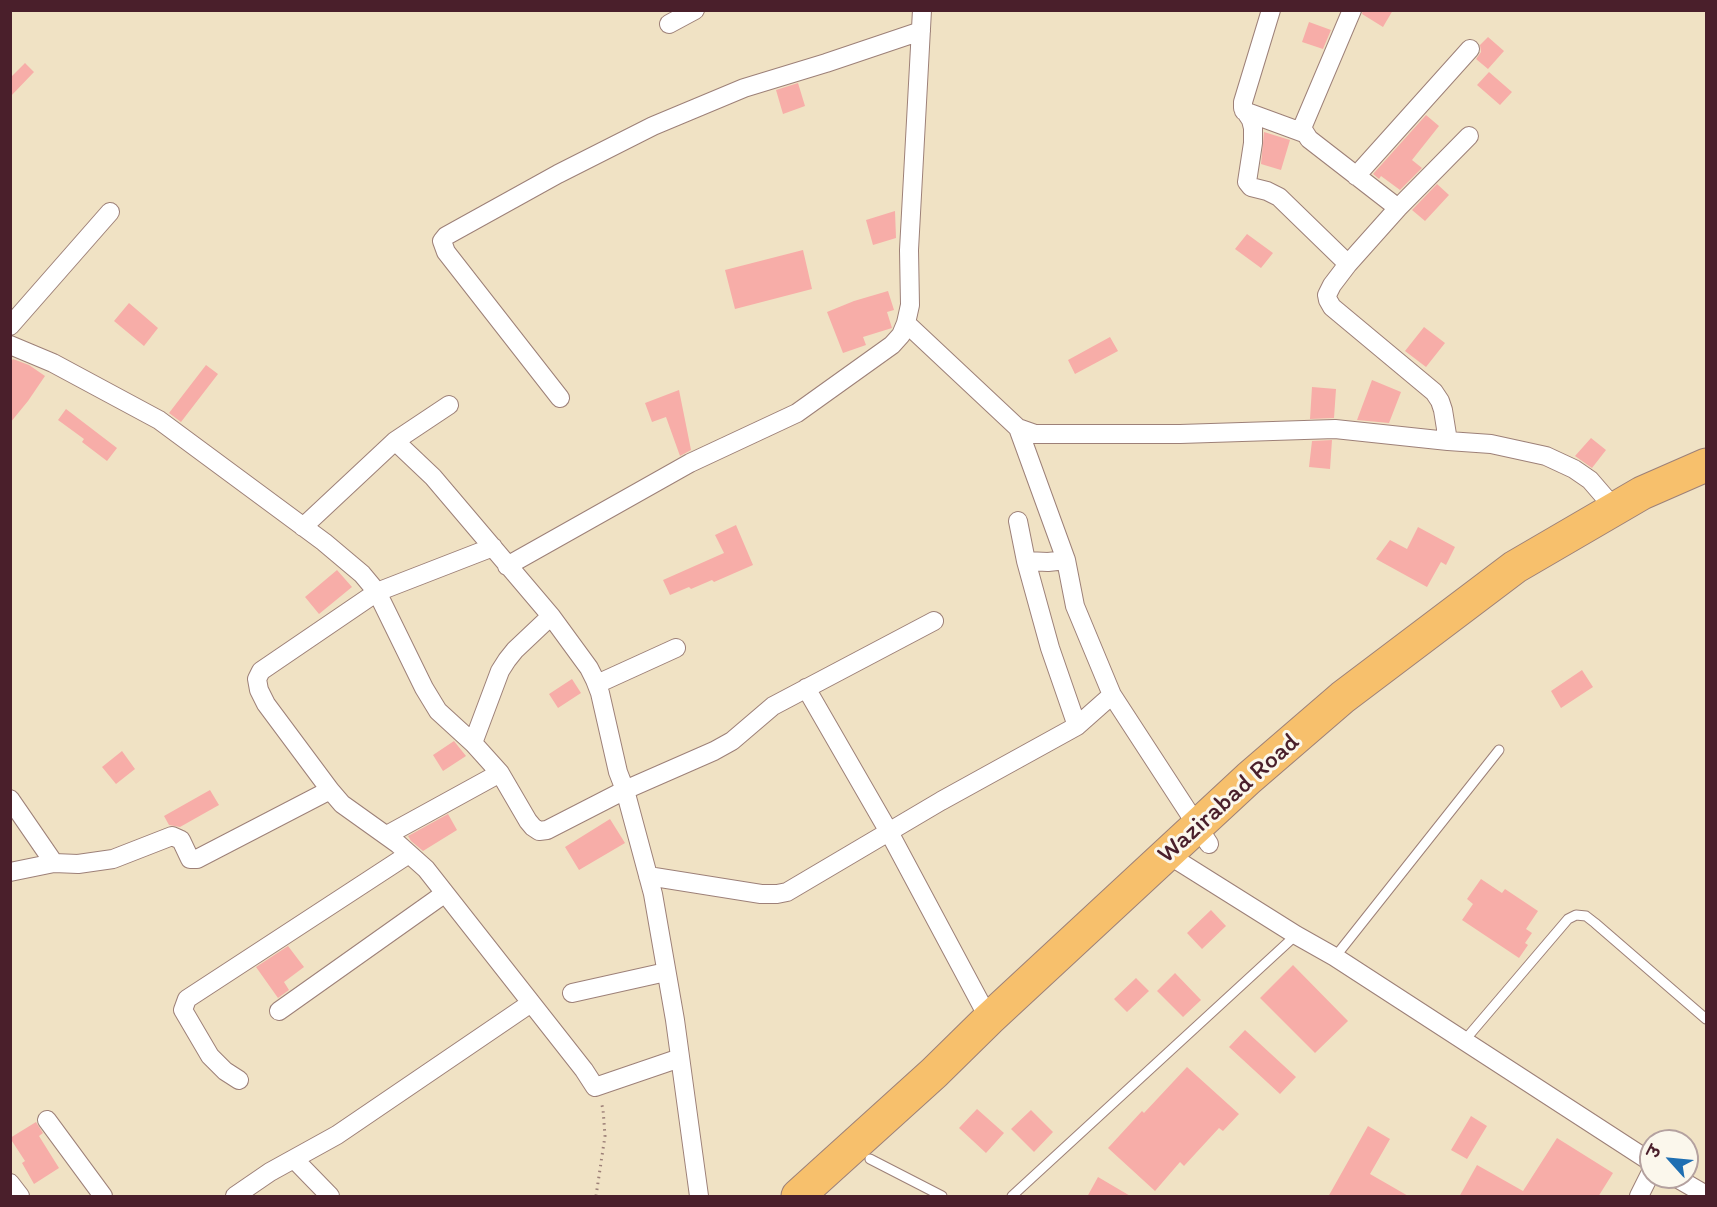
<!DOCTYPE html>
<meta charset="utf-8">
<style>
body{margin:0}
#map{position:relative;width:1717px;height:1207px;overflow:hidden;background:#f0e2c4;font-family:Itim,"Playpen Sans Deva",sans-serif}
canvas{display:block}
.frame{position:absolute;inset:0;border:12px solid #4a1f2b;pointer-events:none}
.north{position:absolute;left:1639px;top:1129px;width:60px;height:60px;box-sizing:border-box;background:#fbf7ec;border:2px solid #b4a19f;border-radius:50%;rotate:297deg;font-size:16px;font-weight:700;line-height:24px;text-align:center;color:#4a1f2b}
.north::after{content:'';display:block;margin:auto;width:21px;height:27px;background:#1f6fb2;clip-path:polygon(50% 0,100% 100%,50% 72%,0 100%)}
</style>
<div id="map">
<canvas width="1717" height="1207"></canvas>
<div class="frame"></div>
<div class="north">उ</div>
</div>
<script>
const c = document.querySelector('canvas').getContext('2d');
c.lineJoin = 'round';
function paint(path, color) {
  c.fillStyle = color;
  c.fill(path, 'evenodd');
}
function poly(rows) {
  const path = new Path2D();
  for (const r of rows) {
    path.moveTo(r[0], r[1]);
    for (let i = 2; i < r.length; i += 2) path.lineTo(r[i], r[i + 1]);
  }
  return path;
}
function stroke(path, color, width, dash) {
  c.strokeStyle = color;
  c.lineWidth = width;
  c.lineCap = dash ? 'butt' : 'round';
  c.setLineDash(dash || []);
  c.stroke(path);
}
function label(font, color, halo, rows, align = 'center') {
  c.font = font + ' Itim,sans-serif';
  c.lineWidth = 6;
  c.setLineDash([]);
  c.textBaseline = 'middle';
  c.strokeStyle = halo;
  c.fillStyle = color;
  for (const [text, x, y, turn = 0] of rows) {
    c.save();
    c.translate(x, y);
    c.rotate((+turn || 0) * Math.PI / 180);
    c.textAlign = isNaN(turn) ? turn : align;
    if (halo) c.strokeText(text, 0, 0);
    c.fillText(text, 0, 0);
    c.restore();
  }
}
paint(poly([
 [1363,10,1393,10,1383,27,1362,14],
 [1309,22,1331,30,1323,49,1302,42],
 [1488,37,1504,51,1488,69,1476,59,1481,52,1480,45],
 [25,63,34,72,10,97,10,78],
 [1489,72,1512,92,1500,105,1477,85],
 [798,83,805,106,783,114,776,90],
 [1426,115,1439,126,1412,160,1422,168,1400,190,1381,176,1379,179,1373,174],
 [1264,132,1290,140,1281,170,1261,164],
 [1437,184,1449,195,1425,221,1412,210],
 [895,211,896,238,873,245,866,220],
 [1247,234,1273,253,1261,268,1235,249],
 [803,250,812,289,735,309,725,270],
 [888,291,894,310,887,312,892,328,863,337,866,345,843,353,827,312,854,301],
 [129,303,158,328,144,346,114,321],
 [1424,327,1445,343,1426,367,1405,351],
 [1110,337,1118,351,1075,374,1068,360],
 [13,359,29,365,45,376,28,401,10,423,10,363],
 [206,365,218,374,181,422,169,413],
 [1372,380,1401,392,1389,423,1357,420],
 [1312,387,1336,389,1334,418,1310,419],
 [679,390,691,450,680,456,666,417,652,422,645,403],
 [66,409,117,448,107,461,82,442,84,439,58,420],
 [1591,438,1606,450,1592,468,1575,456],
 [1332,440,1330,469,1309,467,1312,441],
 [736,525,753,565,714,582,712,580,691,589,689,587,670,595,663,580,724,553,715,535],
 [1418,527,1455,547,1446,565,1441,562,1427,587,1376,559,1390,540,1407,549],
 [337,570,352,587,319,614,305,597],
 [1582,670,1593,687,1561,708,1551,691],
 [572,679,581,693,558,708,549,694],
 [454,741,466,756,443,771,433,755],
 [122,751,135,769,116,784,102,767],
 [210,790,219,805,180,827,169,825,164,816],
 [448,814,457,830,423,851,411,841,408,836],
 [610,819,625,843,579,870,565,847],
 [1481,879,1502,893,1505,889,1538,911,1526,929,1532,933,1525,943,1528,945,1519,958,1462,920,1473,904,1467,899],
 [1211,910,1226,926,1202,949,1187,933],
 [288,946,304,967,284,982,289,990,278,998,256,967],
 [1293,965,1348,1021,1315,1053,1260,998],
 [1175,973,1201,1000,1183,1017,1157,991],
 [1136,978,1149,991,1127,1012,1114,999],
 [1245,1030,1296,1077,1280,1094,1229,1047],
 [1187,1067,1239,1114,1223,1131,1219,1128,1184,1166,1180,1162,1155,1191,1108,1148,1142,1111,1144,1113],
 [977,1109,1004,1133,986,1153,959,1128],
 [1031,1110,1053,1132,1034,1152,1011,1129],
 [1471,1116,1487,1126,1467,1159,1451,1150],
 [36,1122,43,1133,39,1136,59,1168,34,1184,22,1163,25,1161,10,1138],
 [1368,1126,1390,1139,1370,1174,1410,1197,1328,1197],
 [1557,1138,1613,1173,1598,1197,1459,1197,1477,1165,1523,1191],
 [1098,1177,1132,1197,1087,1197]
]), '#f7ada8');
const lane = poly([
 [1335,957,1499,750],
 [1464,1041,1568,919,1576,915,1586,916,1595,923,1706,1019],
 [870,1159,942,1196],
 [1012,1196,1296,935]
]);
const street = poly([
 [1271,10,1243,102,1243,108,1251,120,1253,128,1253,143,1247,182,1251,187,1267,191,1279,197,1348,264],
 [1352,10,1302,128,1309,139,1398,208],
 [669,24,695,10],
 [1244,111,1304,133],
 [1356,176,1470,49],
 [906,323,1018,428,1035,434,1180,434,1335,429,1448,441,1491,444,1546,456,1574,469,1590,480,1615,509],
 [10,326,110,212],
 [10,345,53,363,159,420,324,542,362,574,377,592,424,688,438,711,473,743,500,773,528,821,533,827,539,831,547,830,625,790,714,751,732,741,773,706,934,621],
 [560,398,446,252,442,241,446,236,558,174,653,126,744,88,826,63,921,31],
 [1018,428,1066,560,1075,606,1112,695],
 [395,441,433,477,551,616,589,668,595,680,600,693,618,772,625,790,653,894,675,1020,699,1196],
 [1448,441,1443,410,1440,401,1434,392,1332,307,1328,300,1327,295,1332,285,1348,264,1398,208,1469,136],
 [1018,521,1026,561,1050,648,1077,726],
 [303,527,395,441,449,405],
 [493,547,377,592,261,671,257,679,259,690,266,704,330,790,342,804,398,844,426,869,584,1070,595,1087,680,1058],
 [1026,561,1048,562,1066,560],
 [507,566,690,463,797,413,892,345,901,335,906,323,910,305,909,250,922,10],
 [597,684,676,648],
 [806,688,889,832,989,1019],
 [473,743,500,671,507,660,515,650,551,616],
 [10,799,54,863],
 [387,835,500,773],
 [1167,854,1296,935,1335,957,1651,1162],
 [10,872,54,863,78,864,113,859,172,836,181,840,190,859,197,859,330,790],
 [648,876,761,894,777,894,787,892,941,801,1077,726,1112,695,1209,844],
 [572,993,666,972],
 [279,1011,444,894],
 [239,1080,225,1071,210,1056,183,1010,187,999,409,854],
 [47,1120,103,1196],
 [294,1159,330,1196],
 [1675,1177,1706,1195],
 [10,1183,20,1196],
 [235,1196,270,1172,337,1135,531,1003],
 [1639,1196,1651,1172]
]);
const highway = poly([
 [798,1196,934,1073,989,1019,1249,778,1343,697,1515,567,1642,493,1706,465]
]);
stroke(lane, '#9d8078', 11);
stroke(street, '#9d8078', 20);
stroke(highway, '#9d8078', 35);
stroke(poly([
 [596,1196,605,1136,603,1109,601,1102]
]), '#9d8078', 3, [1.5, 4.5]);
stroke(lane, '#fff', 9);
stroke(street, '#fff', 18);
stroke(highway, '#f7c06c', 33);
label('26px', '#4a1f2b', '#fbf7ec', [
 ["Wazirabad Road",1229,799,-42]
]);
</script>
